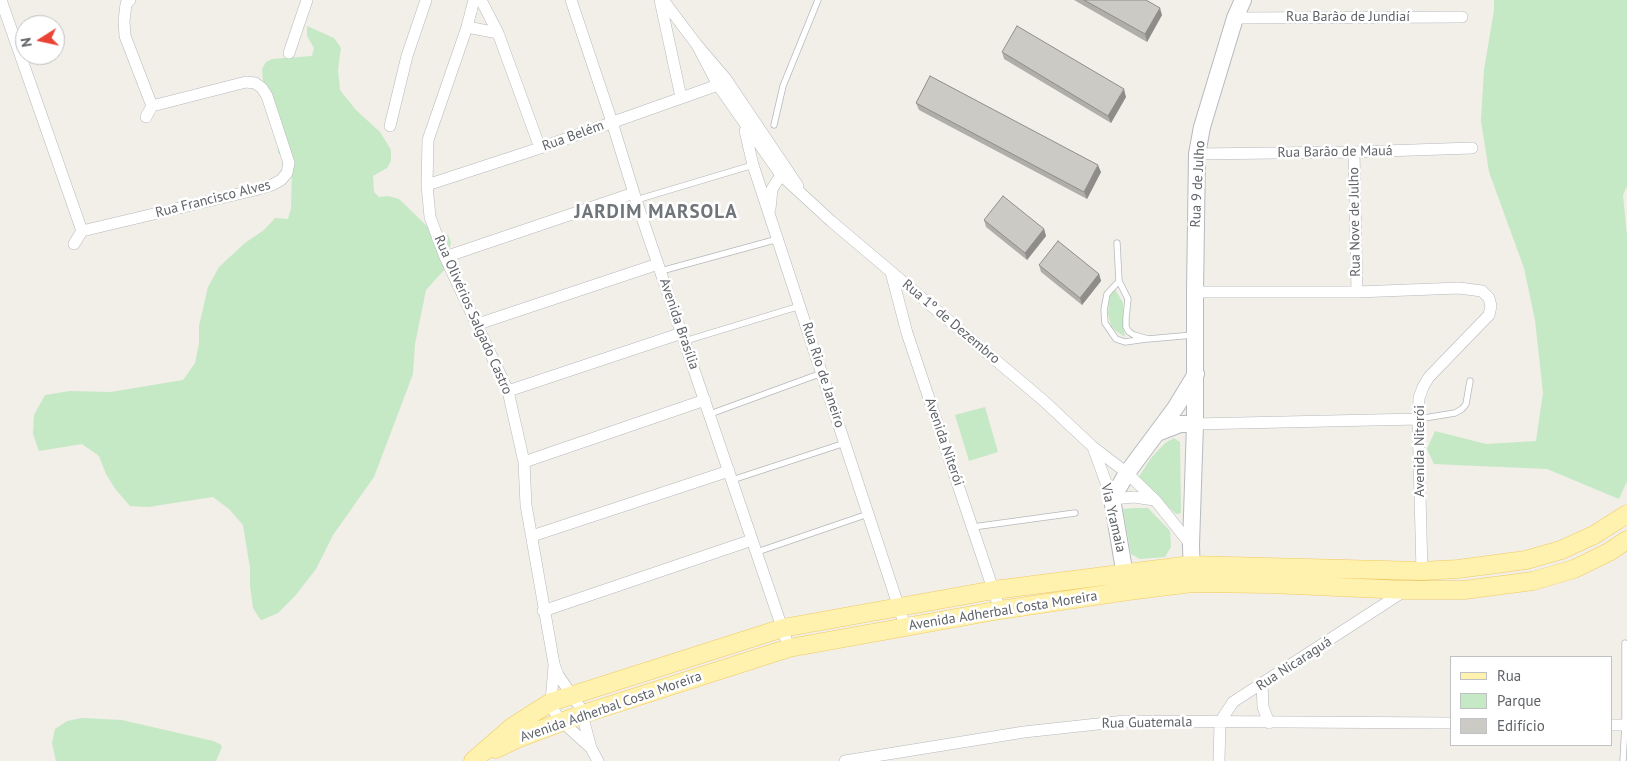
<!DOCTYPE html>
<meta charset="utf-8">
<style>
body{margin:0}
#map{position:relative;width:1627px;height:761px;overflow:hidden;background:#f1efe8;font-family:"PT Sans",sans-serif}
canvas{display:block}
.legend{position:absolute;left:1450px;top:656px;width:162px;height:90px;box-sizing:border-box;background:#fff;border:1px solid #bfc1c3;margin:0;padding:6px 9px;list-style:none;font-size:15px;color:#5f6368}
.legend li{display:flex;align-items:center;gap:10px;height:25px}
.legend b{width:25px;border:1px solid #bfc1c3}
.north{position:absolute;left:15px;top:15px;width:50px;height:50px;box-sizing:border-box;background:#fff;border:1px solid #bfc1c3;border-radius:50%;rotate:260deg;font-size:14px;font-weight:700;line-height:20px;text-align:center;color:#5f6368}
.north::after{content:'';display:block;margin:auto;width:18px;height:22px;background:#ea4335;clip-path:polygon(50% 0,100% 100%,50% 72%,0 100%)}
</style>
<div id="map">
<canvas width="1627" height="761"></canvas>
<ul class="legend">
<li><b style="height:6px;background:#fff2af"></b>Rua</li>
<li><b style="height:14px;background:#c5e8c5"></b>Parque</li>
<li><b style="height:14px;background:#cccac5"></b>Edifício</li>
</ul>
<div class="north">N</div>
</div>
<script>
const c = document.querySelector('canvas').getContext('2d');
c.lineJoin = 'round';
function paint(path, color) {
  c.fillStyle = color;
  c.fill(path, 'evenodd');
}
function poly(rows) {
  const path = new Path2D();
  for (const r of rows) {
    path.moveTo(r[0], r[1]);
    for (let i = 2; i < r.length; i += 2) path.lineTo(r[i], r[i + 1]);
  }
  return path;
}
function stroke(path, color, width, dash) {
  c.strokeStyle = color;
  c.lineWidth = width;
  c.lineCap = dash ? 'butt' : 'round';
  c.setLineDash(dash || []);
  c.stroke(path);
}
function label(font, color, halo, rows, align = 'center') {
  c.font = font + ' "PT Sans",sans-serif';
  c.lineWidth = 5;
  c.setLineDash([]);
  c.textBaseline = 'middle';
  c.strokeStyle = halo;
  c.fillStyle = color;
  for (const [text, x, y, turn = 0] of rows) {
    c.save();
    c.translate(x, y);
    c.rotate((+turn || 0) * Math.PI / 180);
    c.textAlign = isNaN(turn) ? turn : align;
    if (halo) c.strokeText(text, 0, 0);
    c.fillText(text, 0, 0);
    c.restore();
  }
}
paint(poly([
 [1494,0,1627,0,1627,186,1623,195,1627,236,1627,481,1619,499,1547,469,1434,464,1427,449,1435,431,1486,444,1536,441,1543,393,1535,320,1524,268,1489,172,1481,121,1484,70,1494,10],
 [307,26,334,38,341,48,338,69,340,90,356,110,380,132,391,150,391,161,387,168,373,176,374,192,379,197,388,196,399,199,431,230,448,235,451,242,445,269,426,290,415,344,413,374,374,477,333,535,316,569,295,596,278,613,262,620,260,619,253,608,250,586,250,568,243,525,229,509,213,497,148,507,130,506,116,490,106,474,99,456,82,444,39,451,33,434,34,415,45,395,70,391,111,392,183,380,195,363,199,344,199,326,208,287,219,267,245,243,264,230,275,218,288,219,291,208,292,170,287,160,278,153,277,117,263,81,262,69,266,62,272,59,312,56,314,48,307,36],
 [1115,289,1123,303,1123,326,1125,337,1116,331,1111,326,1108,313,1110,295],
 [985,407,998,452,969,461,955,415],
 [1174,438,1180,442,1181,513,1176,514,1138,478,1151,458,1165,443],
 [1136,508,1148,508,1170,531,1171,547,1165,557,1140,559,1131,554,1123,509],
 [82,718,122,720,213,741,220,744,222,747,216,761,56,761,52,743,55,729,67,721]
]), '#c5e8c5');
const service = poly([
 [774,125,783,86,818,0],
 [636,200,753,165],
 [1117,243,1119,281,1128,299,1126,318,1126,327,1129,332,1134,335,1148,339,1193,335],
 [661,271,778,239],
 [1119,281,1107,294,1104,310,1105,323,1116,339,1125,342,1146,339],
 [685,341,800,306],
 [710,414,822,373],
 [1418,419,1455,413,1462,409,1466,404,1470,381],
 [732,480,845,443],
 [973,527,1075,513],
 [757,552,868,514],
 [1623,761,1625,725,1625,643]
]);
const minor = poly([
 [1,0,82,231],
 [130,0,126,4,124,21,125,36,152,106],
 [474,0,467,27,428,140,427,185,430,217,445,257,508,391,524,462,526,505,554,664,558,675,580,707,591,748,598,761],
 [481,0,498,33,540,148],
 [571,0,612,122,636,200,789,648],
 [660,0,681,97],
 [663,0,697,45,726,79,798,186],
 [1235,18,1462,17],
 [467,27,498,33],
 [697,45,718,85,781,175,831,221,1044,401,1093,447,1127,473,1156,501,1191,545],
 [289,53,307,0],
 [390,126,407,56,426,0],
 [745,131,753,165,905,626],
 [1354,152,1357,292],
 [1197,154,1354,152,1472,148],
 [427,185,540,148,718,85,745,108],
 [770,209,772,189,781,175,786,170],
 [74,244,82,231,255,190,272,185,281,180,287,173,289,163,267,96,262,88,255,83,246,82,152,106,146,117],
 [445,257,634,193],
 [891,272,907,333,1000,610],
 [1195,292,1357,292,1459,288,1482,291,1489,298,1491,306,1489,315,1429,377,1423,387,1419,398,1418,419,1422,571],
 [478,324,658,264],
 [508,391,682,333],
 [1195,424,1418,419],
 [1093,447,1112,499,1134,497,1154,500],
 [524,462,705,400],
 [532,536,729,471],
 [543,611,752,540],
 [554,666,551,702,554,711,559,719,591,748],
 [1262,684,1263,707,1269,723],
 [1611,725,1627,725],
 [845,761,1024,732,1125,721,1451,723],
 [1219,761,1220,722,1233,702,1406,590]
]);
const secondary = poly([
 [1157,433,1180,424,1195,424],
 [1192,579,1191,545,1195,424,1195,292,1197,154,1202,127,1235,18,1243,0],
 [1127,587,1112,499,1127,473,1176,407,1196,374]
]);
const primary = poly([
 [496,749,519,738,583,714,789,648,1000,610,1128,591,1192,583,1270,584,1406,590,1464,590,1533,581,1574,569,1609,552,1627,540],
 [473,761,512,727,551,702,783,628,994,590,1191,565,1422,571,1458,569,1526,560,1561,550,1594,535,1627,514]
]);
stroke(service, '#b5b8bc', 7);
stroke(minor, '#b5b8bc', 12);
stroke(secondary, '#b6babf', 18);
stroke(primary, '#f2c960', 19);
stroke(service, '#fff', 5.5);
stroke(minor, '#fff', 11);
stroke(secondary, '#fff', 16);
stroke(primary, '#fff2af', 18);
paint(poly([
 [1074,0,1146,0,1162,15,1147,42],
 [1002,52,1126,97,1111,123,1004,59],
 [916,103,1101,172,1087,199,919,110],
 [984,220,1044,229,1046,236,1027,260,986,227],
 [1039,265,1099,274,1101,281,1082,305,1041,272]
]), '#afaea9');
paint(poly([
 [1160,8,1162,15,1147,42,1145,34],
 [1124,89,1126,97,1111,123,1108,116],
 [1098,165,1101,172,1087,199,1084,192],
 [1044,229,1046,236,1027,260,1025,253],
 [1099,274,1101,281,1082,305,1080,298]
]), '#8f8d8a');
const building = poly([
 [1084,0,1146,0,1160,8,1145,34,1084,0],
 [1017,26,1124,89,1108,116,1002,52,1017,26],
 [930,76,1098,165,1084,192,916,103,930,76],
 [1003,196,1044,229,1025,253,984,220,1003,196],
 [1058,241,1099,274,1080,298,1039,265,1058,241]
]);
paint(building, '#cccac5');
stroke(building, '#8f8d8a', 1);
label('14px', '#5f6368', '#fff', [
 ["Rua Barão de Jundiaí",1348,17],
 ["Rua Belém",573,136,-20],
 ["Rua Barão de Mauá",1335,152,-1],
 ["Rua 9 de Julho",1198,184,-87],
 ["Rua Francisco Alves",213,199,-14],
 ["Rua Nove de Julho",1355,222,-91],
 ["Rua Olivérios Salgado Castro",473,315,66],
 ["Rua 1º de Dezembro",951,322,40],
 ["Avenida Brasília",679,324,71],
 ["Rua Rio de Janeiro",823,375,72],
 ["Avenida Niterói",944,442,71],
 ["Avenida Niterói",1420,451,-90],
 ["Via Yramaia",1113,518,77],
 ["Avenida Adherbal Costa Moreira",1003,611,-9],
 ["Rua Nicaraguá",1294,664,-33],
 ["Avenida Adherbal Costa Moreira",611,707,-19],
 ["Rua Guatemala",1147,723,-1]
]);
c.letterSpacing = '1px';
label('bold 19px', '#70757a', '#fff', [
 ["JARDIM MARSOLA",656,213]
]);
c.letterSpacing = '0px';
</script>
